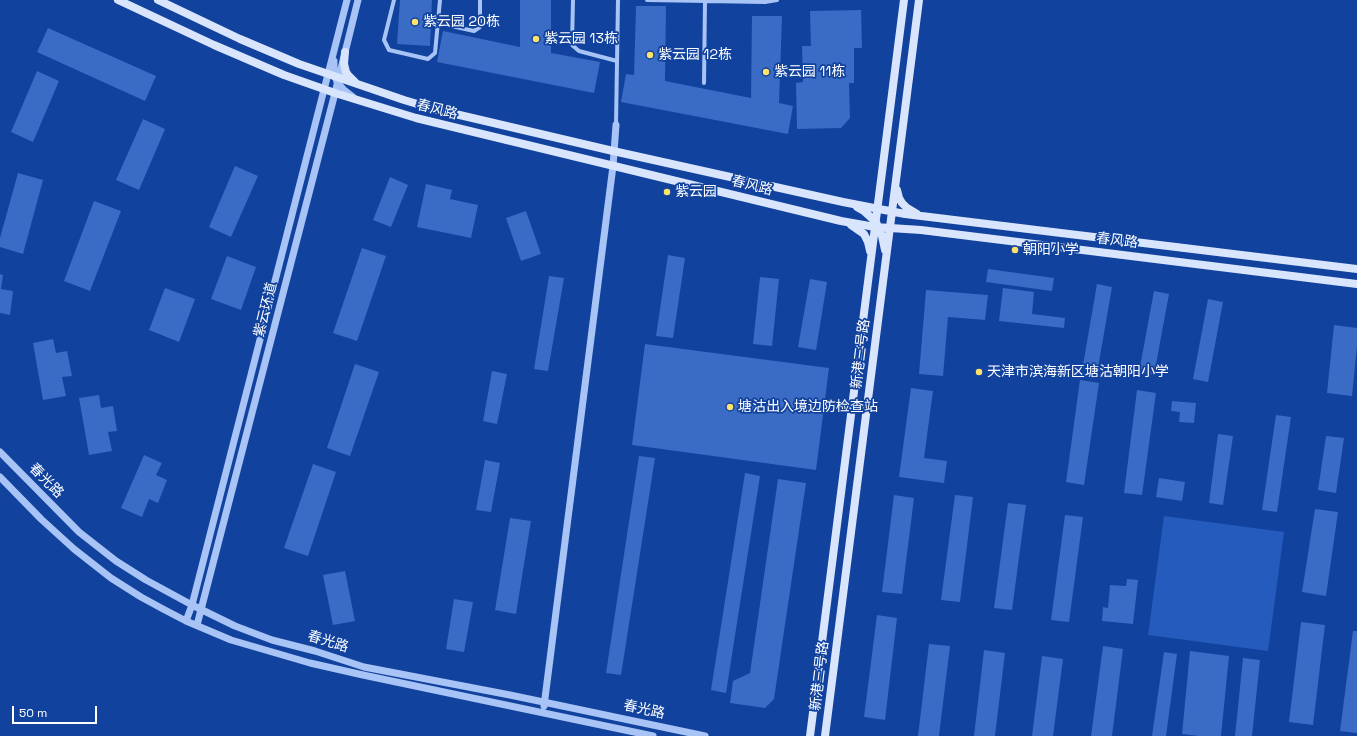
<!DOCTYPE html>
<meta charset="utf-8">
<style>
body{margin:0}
#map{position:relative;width:1357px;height:736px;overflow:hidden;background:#11429e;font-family:"Space Grotesk",sans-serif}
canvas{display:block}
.scale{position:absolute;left:12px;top:706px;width:85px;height:18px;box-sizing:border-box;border:2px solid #fff;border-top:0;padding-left:5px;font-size:12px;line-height:14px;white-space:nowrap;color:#fff;-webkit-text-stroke:3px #11429e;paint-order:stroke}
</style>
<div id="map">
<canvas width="1357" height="736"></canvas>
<div class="scale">50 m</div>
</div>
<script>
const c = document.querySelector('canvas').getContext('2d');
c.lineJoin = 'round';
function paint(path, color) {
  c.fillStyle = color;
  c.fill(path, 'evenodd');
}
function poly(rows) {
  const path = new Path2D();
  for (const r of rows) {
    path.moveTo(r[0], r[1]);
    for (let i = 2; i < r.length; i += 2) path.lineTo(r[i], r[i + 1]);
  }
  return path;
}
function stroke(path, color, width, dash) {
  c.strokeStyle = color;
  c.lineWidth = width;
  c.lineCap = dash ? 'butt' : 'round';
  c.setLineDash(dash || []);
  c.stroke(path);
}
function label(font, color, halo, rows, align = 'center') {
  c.font = font + ' "Space Grotesk","Noto Sans SC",sans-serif';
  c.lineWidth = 3.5;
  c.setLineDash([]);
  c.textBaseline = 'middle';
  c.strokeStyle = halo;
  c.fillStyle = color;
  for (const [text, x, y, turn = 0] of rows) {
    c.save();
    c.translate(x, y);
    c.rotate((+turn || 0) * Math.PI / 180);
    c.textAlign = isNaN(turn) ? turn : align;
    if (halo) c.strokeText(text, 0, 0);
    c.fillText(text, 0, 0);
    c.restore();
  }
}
paint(poly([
 [1164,516,1284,532,1268,651,1148,635]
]), '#245bbc');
paint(poly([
 [400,0,432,0,430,46,397,44],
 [520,0,551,0,551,53,600,62,594,93,437,62,443,31,520,47],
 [636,6,666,6,665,81,751,98,752,16,782,16,779,103,793,106,788,134,621,102,626,74,634,75],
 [861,10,862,48,854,48,854,83,849,83,850,118,841,128,797,129,796,83,803,82,802,46,811,46,810,11],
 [48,28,156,76,145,101,37,52],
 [37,71,59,81,33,142,11,132],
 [143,119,165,129,139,190,116,180],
 [235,166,258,176,231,237,209,227],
 [18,173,43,180,23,254,0,247,0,238],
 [390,177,408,185,391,227,373,220],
 [426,184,452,190,450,199,478,205,471,238,417,227],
 [94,201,121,211,90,291,64,281],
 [526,211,541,254,521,261,506,218],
 [362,248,386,256,357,341,333,333],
 [668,255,685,258,673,338,656,336],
 [227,256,256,267,241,310,211,299],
 [988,269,1054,278,1052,291,986,282],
 [0,274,3,275,1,289,13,291,10,315,0,313],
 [549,276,564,278,548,371,534,369],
 [760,277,779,279,772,346,753,344],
 [810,279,827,282,816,350,798,347],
 [1097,284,1112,287,1098,368,1083,365],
 [165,288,195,299,179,342,149,330],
 [1003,288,1034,292,1032,314,1065,318,1064,328,999,321],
 [926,290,988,295,985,320,948,317,943,376,919,374],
 [1154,291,1169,294,1154,375,1139,372],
 [1208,299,1223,302,1208,382,1193,379],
 [1334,325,1357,328,1357,346,1352,396,1327,393],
 [53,339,56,353,67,351,72,376,62,377,66,396,43,400,33,343],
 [645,344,829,368,816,470,632,445],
 [355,364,379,372,350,456,327,448],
 [492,371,507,374,497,424,483,421],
 [1080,380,1099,383,1084,485,1066,482],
 [911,388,933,391,924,458,947,461,944,483,899,477],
 [1137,390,1156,393,1142,495,1124,493],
 [99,395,101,408,113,406,117,431,108,432,112,451,89,455,79,398],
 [1172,401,1196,403,1194,423,1179,422,1180,412,1171,411],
 [1276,415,1291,417,1277,512,1262,510],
 [1218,434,1233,436,1223,505,1209,503],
 [1326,436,1344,438,1336,493,1318,490],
 [144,455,162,463,156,475,167,480,158,503,149,499,142,517,121,508],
 [639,456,655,458,621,675,606,673],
 [485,460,500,463,491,512,476,510],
 [313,464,336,472,308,556,284,548],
 [745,473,760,476,726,693,711,690],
 [1159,478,1185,482,1182,501,1156,497],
 [778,479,806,483,774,699,765,708,730,703,733,681,750,673],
 [894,495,914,498,902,594,882,592],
 [955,495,973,497,960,602,941,600],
 [1008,503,1026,505,1012,610,994,608],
 [1315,509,1338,512,1326,596,1302,592],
 [1065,515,1083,517,1069,622,1051,620],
 [510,518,531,521,516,614,495,610],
 [345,571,355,621,333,625,323,575],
 [1127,579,1138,580,1133,624,1102,621,1103,607,1108,608,1110,585,1126,586],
 [454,599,473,602,464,652,446,649],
 [877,615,897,618,885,720,864,717],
 [1301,622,1325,625,1313,725,1289,722],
 [1353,631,1357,631,1357,733,1340,731],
 [929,644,950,646,939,736,918,736],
 [1103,646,1123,649,1112,736,1091,736],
 [984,650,1005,653,995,736,974,736],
 [1190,651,1229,656,1221,736,1199,736,1182,734],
 [1164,652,1177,654,1166,736,1152,736],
 [1042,656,1063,659,1053,736,1032,736],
 [1243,658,1260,660,1252,736,1235,736]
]), '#3a6bc5');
stroke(poly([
 [394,0,384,40,389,50,428,59,435,53,440,0],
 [573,0,572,45,579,51,617,61],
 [647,0,765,2,777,0],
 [438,23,474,31,480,27,480,0],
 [704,83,705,1],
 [616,125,618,0]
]), '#a8c3f5', 4);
stroke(poly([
 [334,61,334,72,337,82,344,90,353,97],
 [0,452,79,532,116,561,146,580,192,605,235,626,272,640,315,651,364,667,510,695,705,736],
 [0,477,41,519,74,549,111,578,141,597,163,609,186,621,231,640,310,663,363,675,653,736],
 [186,621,192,605,347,0],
 [197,625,335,93,358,0],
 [544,706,613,166,616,125]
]), '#a8c3f5', 7);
stroke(poly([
 [118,0,214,45,284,75,335,93,416,118,841,221,875,227,921,230,1357,284],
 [158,0,240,39,299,64,404,100,434,109,613,151,843,202,905,214,1357,269],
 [345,52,344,64,346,72,348,75,355,82],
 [897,190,899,198,902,203,907,208,917,214],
 [857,207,864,211,876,222,882,236,885,250],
 [851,225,864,234,868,242,870,251],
 [810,736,904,0],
 [825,736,919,0]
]), '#d8e5fd', 8);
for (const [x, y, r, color] of [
 [415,22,4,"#ffe26b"],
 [536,39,4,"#ffe26b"],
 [650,55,4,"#ffe26b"],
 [766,72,4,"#ffe26b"],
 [667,192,4,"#ffe26b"],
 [1015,250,4,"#ffe26b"],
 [979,372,4,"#ffe26b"],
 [730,407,4,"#ffe26b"]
]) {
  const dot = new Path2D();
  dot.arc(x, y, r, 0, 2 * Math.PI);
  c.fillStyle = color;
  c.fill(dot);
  stroke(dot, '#11429e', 1.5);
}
label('14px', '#fff', '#11429e', [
 ["紫云园 20栋",423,22],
 ["紫云园 13栋",544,39],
 ["紫云园 12栋",658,55],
 ["紫云园 11栋",774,72],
 ["紫云园",675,192],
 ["朝阳小学",1023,250],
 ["天津市滨海新区塘沽朝阳小学",987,372],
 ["塘沽出入境边防检查站",738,407]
], 'left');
label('14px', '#fff', '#11429e', [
 ["春风路",437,110,14],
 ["春风路",752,186,14],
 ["春风路",1117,241,7],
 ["紫云环道",266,310,-76],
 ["新港三号路",861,354,-83],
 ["春光路",46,481,45],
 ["春光路",328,642,17],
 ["新港三号路",820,676,-83],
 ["春光路",644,710,12]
]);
</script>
